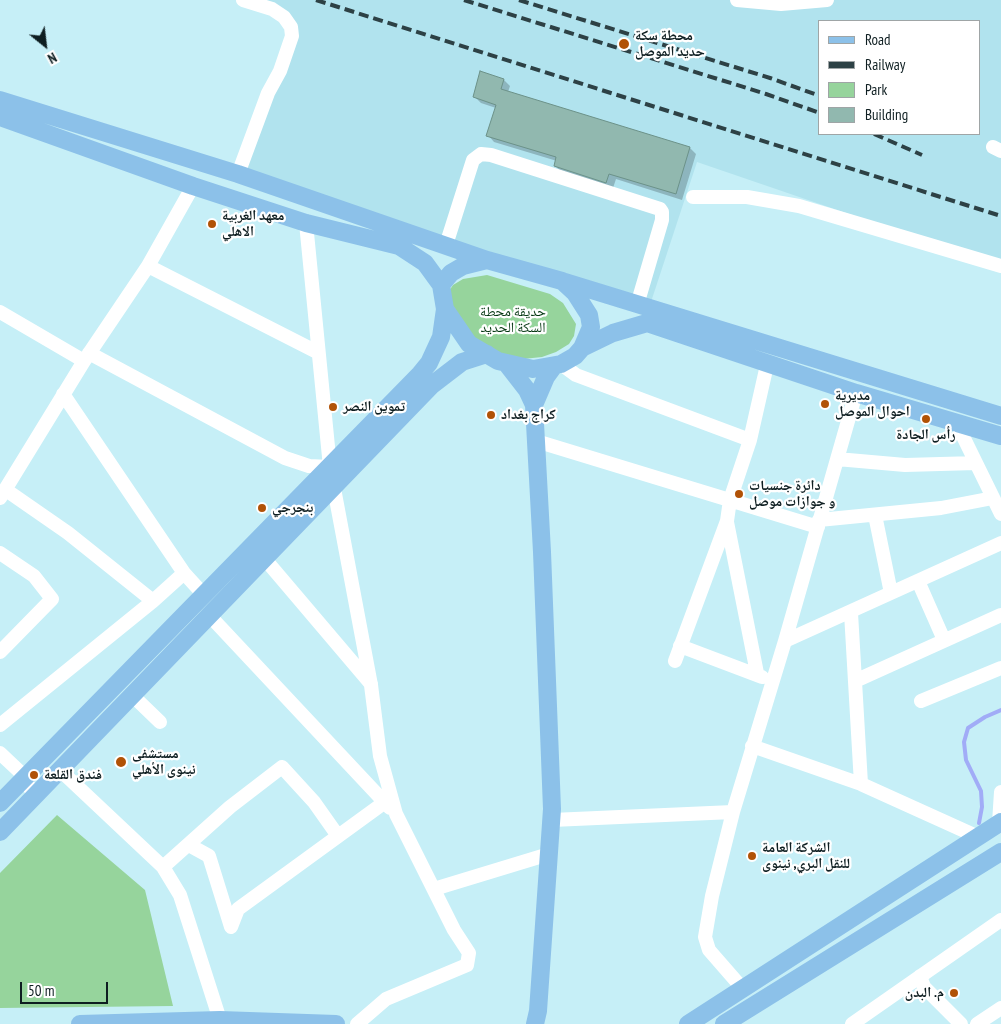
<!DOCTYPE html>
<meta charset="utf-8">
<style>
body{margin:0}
#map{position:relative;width:1001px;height:1024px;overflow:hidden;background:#c6eff7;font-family:"PT Sans Narrow",sans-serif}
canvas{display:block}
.legend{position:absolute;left:818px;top:20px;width:162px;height:115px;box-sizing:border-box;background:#fff;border:1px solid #9fa5a6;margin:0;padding:6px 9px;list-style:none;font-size:15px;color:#0e1e21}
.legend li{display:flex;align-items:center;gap:10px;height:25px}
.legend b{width:25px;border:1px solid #9fa5a6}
.north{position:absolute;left:20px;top:20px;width:50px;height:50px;-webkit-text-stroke:4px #fff;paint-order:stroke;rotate:151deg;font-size:14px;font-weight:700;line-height:20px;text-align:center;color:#0e1e21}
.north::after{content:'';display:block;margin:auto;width:18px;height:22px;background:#0e1e21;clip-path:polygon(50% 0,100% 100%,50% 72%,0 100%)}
.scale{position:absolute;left:20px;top:982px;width:88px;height:22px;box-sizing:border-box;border:2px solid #0e1e21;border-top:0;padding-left:6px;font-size:15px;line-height:18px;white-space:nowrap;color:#0e1e21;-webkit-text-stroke:4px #fff;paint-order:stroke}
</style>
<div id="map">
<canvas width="1001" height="1024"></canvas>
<ul class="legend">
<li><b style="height:6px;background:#8cc1e9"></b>Road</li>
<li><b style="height:6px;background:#2d4145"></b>Railway</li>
<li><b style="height:14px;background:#96d49c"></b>Park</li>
<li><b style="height:14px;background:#91b8af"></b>Building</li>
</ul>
<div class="north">N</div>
<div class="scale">50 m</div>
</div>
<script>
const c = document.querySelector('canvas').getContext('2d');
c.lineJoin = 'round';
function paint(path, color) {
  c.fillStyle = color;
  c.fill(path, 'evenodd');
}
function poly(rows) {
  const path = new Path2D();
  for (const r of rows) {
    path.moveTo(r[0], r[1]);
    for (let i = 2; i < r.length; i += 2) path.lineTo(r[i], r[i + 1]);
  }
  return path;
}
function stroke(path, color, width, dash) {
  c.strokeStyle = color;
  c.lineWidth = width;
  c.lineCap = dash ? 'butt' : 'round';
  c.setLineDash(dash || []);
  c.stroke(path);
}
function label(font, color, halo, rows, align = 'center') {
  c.font = font + ' "PT Sans Narrow","Noto Naskh Arabic",sans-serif';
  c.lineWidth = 4.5;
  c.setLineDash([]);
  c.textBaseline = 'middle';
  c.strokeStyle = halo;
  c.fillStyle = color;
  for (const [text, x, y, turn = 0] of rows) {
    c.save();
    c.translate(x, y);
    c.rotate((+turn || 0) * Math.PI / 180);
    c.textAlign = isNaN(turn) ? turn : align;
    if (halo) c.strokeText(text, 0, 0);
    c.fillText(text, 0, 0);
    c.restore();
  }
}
paint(poly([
 [243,0,1001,0,1001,266,697,162,649,308,238,174,268,93,291,16],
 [820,21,980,21,980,134,820,134]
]), '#b1e3ee');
paint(poly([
 [487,275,550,294,563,303,576,324,574,336,569,344,556,352,542,357,523,359,502,354,471,337,452,309,449,291,453,285,463,279],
 [57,815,145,890,173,1006,0,1008,0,873]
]), '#96d49c');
paint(poly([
 [504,80,510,86,508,92,690,148,696,154,682,200,616,179,613,188,562,172,555,166,557,161,494,142,488,135,496,108,481,103,474,96]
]), '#0003');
stroke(poly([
 [979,823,982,807,981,791,966,760,964,742,968,728,985,717,1001,710]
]), '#a1acf7', 4);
const building = poly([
 [480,71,504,79,501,89,690,147,676,194,609,174,606,183,554,166,556,157,486,136,496,105,473,97,480,71]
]);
paint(building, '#91b8af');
stroke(building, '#6c9289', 1);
stroke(poly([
 [737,0,781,4,827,0],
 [993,147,1001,151],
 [238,174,268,93,280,71,292,36,291,27,284,17,272,9,243,0],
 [693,197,747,197,799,206,1001,266],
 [306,223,330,467,371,685,380,756,396,814,454,930,469,953,467,965,386,999,357,1024],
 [446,245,473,160,481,154,491,155,660,209,662,212,662,220,637,305],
 [148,266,317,352],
 [0,312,84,361],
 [89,353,285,458,309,466,330,467],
 [561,364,576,375,750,440],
 [63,394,184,573,204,595],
 [956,422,1001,514],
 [536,441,818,527],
 [837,459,905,465,976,463],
 [6,490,68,533,153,601,184,573],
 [0,498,84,361,148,266,193,186],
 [875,515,891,593],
 [819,520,941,508,993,498],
 [727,522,757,673],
 [0,553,34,576,52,599,0,652],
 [264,558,371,684],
 [918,581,944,640],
 [851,613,861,784],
 [209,615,390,808],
 [785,641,1001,543],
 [680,646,762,677],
 [675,661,727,521,730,500,750,440,767,365],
 [855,681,1001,615],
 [132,695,160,722],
 [921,701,1001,668],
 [0,725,153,601],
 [752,746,861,784,976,836],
 [0,753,19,771,35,796],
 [60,770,163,867,180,895,220,1020],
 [733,812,712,896,705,937,709,950,743,989],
 [552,820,733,812,785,641,856,393],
 [999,823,1001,792],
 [189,845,209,856,231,927,238,909,385,802],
 [163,867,230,807,282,767,314,802,338,836],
 [434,889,549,854],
 [920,976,924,987,961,1024],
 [852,1024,1001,920],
 [977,1024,1001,1008]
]), '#fff', 14);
stroke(poly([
 [0,100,238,174,487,260],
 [0,117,193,186,306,223,399,246,425,263,441,285],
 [487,260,562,281,575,293,589,315,591,327,582,348,575,356,561,364,533,369,498,361,469,344,445,309,441,285,451,273,463,266,487,260],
 [562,281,1001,416],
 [582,348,613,333,647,323,856,393,1001,436],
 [506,363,527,390,534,405,542,552,552,809,538,1011,535,1024],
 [534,405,546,377,554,366],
 [0,803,420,374,429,363,441,337,445,309],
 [0,832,432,385,462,362,487,354],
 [80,1024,220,1020,336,1024],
 [688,1024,1001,822],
 [724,1024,1001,852]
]), '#8cc1e9', 18);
stroke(poly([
 [316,0,1001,216],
 [464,0,766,94,820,113],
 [519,0,770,78,820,96],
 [874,134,922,155]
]), '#2d4145', 4, [10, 5]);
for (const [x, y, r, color] of [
 [624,44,6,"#b15206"],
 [212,224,5,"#b15206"],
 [825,404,5,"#b15206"],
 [333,407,5,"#b15206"],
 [491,415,5,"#b15206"],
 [926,419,5,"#b15206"],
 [739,494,5,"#b15206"],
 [262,508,5,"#b15206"],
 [121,762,6,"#b15206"],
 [34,775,5,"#b15206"],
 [752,856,5,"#b15206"],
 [954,993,5,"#b15206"]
]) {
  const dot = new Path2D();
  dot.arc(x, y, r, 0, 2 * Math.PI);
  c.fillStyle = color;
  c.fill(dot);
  stroke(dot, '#fff', 2);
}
label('bold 14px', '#0e1e21', '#fff', [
 ["محطة سكة",635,36],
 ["حديد الموصل",635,52],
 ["معهد الغربية",222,216],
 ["الاهلي",222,232],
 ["مديرية",835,396],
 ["احوال الموصل",835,412],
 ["تموين النصر",343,407],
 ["كراج بغداد",501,415],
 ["رأس الجادة",926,435,"center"],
 ["دائرة جنسيات",749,486],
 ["و جوازات موصل",749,502],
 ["بنجرجي",272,508],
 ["مستشفى",132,754],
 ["نينوى الأهلي",132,770],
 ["فندق القلعة",44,775],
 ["الشركة العامة",762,848],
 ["للنقل البري, نينوى",762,864],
 ["م. البدن",944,993,"right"]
], 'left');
label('14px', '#033610', '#fff', [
 ["حديقة محطة",513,312],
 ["السكة الحديد",513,328]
]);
</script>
